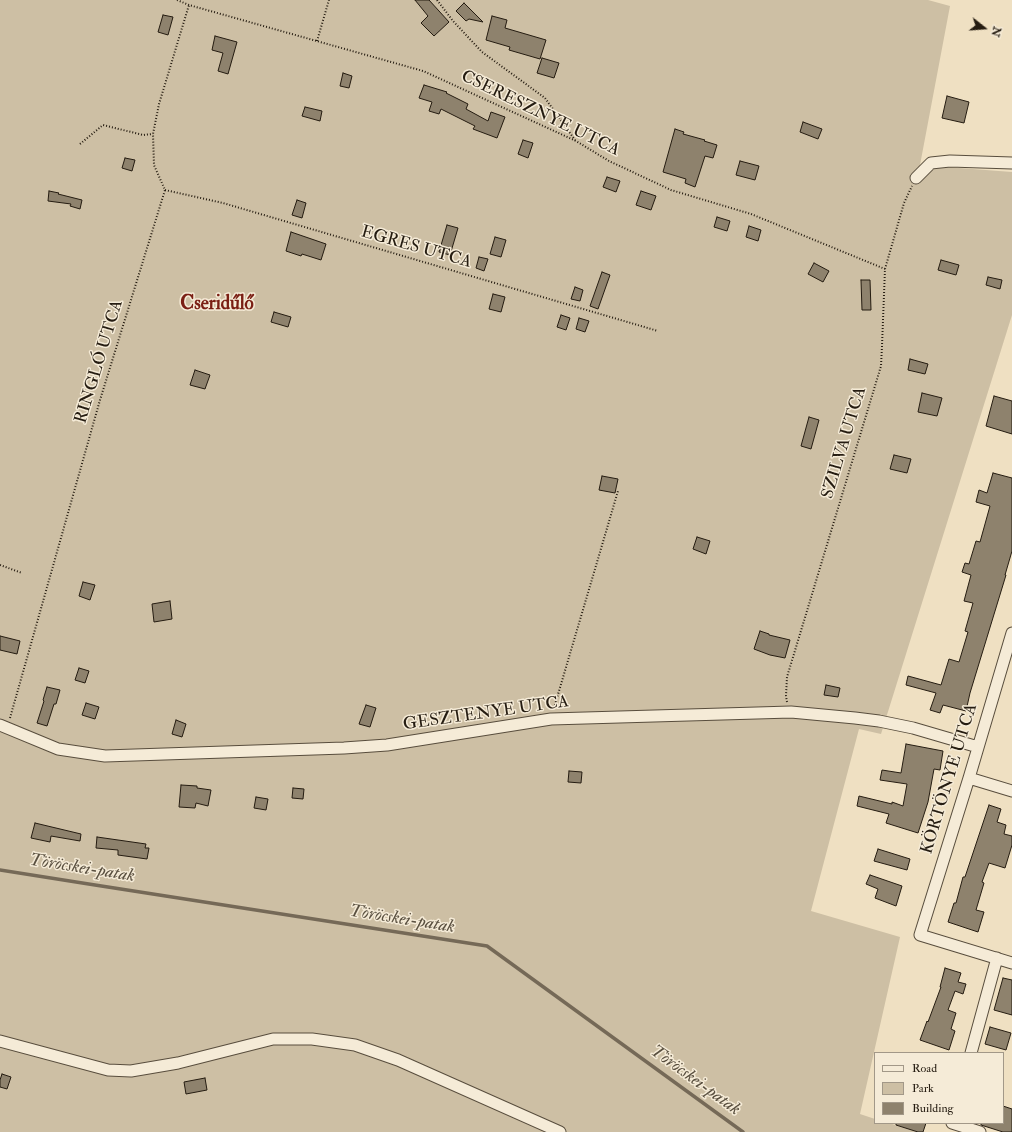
<!DOCTYPE html>
<meta charset="utf-8">
<style>
body{margin:0}
#map{position:relative;width:1012px;height:1132px;overflow:hidden;background:#efe0c2;font-family:"IM FELL Double Pica",serif}
canvas{display:block}
.legend{position:absolute;left:874px;top:1052px;width:130px;height:72px;box-sizing:border-box;background:#f5ebd7;border:1px solid #a29888;margin:0;padding:5px 7px;list-style:none;font-size:12px;color:#251c11}
.legend li{display:flex;align-items:center;gap:8px;height:20px}
.legend b{width:20px;border:1px solid #a29888}
.north{position:absolute;left:964px;top:8px;width:40px;height:40px;-webkit-text-stroke:3px #f5ebd7;paint-order:stroke;rotate:107deg;font-size:11px;font-weight:700;line-height:16px;text-align:center;color:#251c11}
.north::after{content:'';display:block;margin:auto;width:14px;height:18px;background:#251c11;clip-path:polygon(50% 0,100% 100%,50% 72%,0 100%)}
</style>
<div id="map">
<canvas width="1012" height="1132"></canvas>
<ul class="legend">
<li><b style="height:5px;background:#f5ebd7"></b>Road</li>
<li><b style="height:11px;background:#cdbfa4"></b>Park</li>
<li><b style="height:11px;background:#8e826d"></b>Building</li>
</ul>
<div class="north">N</div>
</div>
<script>
const c = document.querySelector('canvas').getContext('2d');
c.lineJoin = 'round';
function paint(path, color) {
  c.fillStyle = color;
  c.fill(path, 'evenodd');
}
function poly(rows) {
  const path = new Path2D();
  for (const r of rows) {
    path.moveTo(r[0], r[1]);
    for (let i = 2; i < r.length; i += 2) path.lineTo(r[i], r[i + 1]);
  }
  return path;
}
function stroke(path, color, width, dash) {
  c.strokeStyle = color;
  c.lineWidth = width;
  c.lineCap = dash ? 'butt' : 'round';
  c.setLineDash(dash || []);
  c.stroke(path);
}
function label(font, color, halo, rows, align = 'center') {
  c.font = font + ' "IM FELL Double Pica",serif';
  c.lineWidth = 3;
  c.setLineDash([]);
  c.textBaseline = 'middle';
  c.strokeStyle = halo;
  c.fillStyle = color;
  for (const [text, x, y, turn = 0] of rows) {
    c.save();
    c.translate(x, y);
    c.rotate((+turn || 0) * Math.PI / 180);
    c.textAlign = isNaN(turn) ? turn : align;
    if (halo) c.strokeText(text, 0, 0);
    c.fillText(text, 0, 0);
    c.restore();
  }
}
paint(poly([
 [0,0,928,0,950,6,920,165,1012,172,1012,315,881,734,859,729,811,911,900,937,860,1114,875,1119,875,1123,889,1123,918,1132,0,1132]
]), '#cdbfa4');
stroke(poly([
 [0,870,95,885,487,946,743,1132]
]), '#756957', 3.5);
const building = poly([
 [415,0,429,0,449,22,434,36,421,23,428,16,415,0],
 [464,3,483,22,469,19,466,21,456,11,464,3],
 [163,15,173,17,168,35,158,32,163,15],
 [492,16,507,20,505,28,546,40,540,59,509,50,510,47,486,40,492,16],
 [215,36,237,42,228,74,218,71,223,53,212,50,215,36],
 [542,58,559,63,554,78,537,73,542,58],
 [343,73,352,76,349,88,340,86,343,73],
 [424,85,447,92,446,93,468,104,466,109,488,121,491,112,505,117,497,138,473,129,475,126,441,109,439,114,429,111,432,102,419,98,424,85],
 [947,96,969,102,964,123,942,118,947,96],
 [305,107,322,111,320,121,302,116,305,107],
 [803,122,822,129,818,139,800,132,803,122],
 [675,129,684,132,683,134,705,140,704,141,717,145,713,158,705,156,695,187,685,183,686,179,663,172,675,129],
 [523,140,533,143,528,158,518,154,523,140],
 [125,158,135,160,132,171,122,168,125,158],
 [740,161,759,166,755,180,736,175,740,161],
 [607,177,620,181,616,192,603,187,607,177],
 [49,191,59,193,58,194,82,200,80,209,70,206,71,204,48,201,49,191],
 [641,191,656,196,651,210,636,205,641,191],
 [297,200,306,203,302,218,292,215,297,200],
 [717,217,730,221,727,231,714,227,717,217],
 [447,225,458,228,450,255,439,252,447,225],
 [749,226,761,230,758,241,746,237,749,226],
 [291,232,326,244,321,260,302,254,301,256,286,251,291,232],
 [495,237,506,240,501,257,490,254,495,237],
 [479,257,488,259,484,271,476,268,479,257],
 [941,260,959,265,956,275,938,270,941,260],
 [814,263,829,271,823,282,808,274,814,263],
 [602,272,610,275,598,309,590,306,602,272],
 [988,277,1002,280,1000,289,986,285,988,277],
 [861,280,870,280,871,310,862,310,861,280],
 [575,287,583,290,580,301,571,299,575,287],
 [493,294,505,297,501,312,489,309,493,294],
 [274,312,291,317,288,327,271,322,274,312],
 [561,315,570,318,566,330,557,327,561,315],
 [579,318,589,321,585,332,576,329,579,318],
 [910,359,928,364,925,374,908,370,910,359],
 [195,370,210,375,205,389,190,385,195,370],
 [922,393,942,398,937,416,918,412,922,393],
 [994,396,1012,401,1012,434,986,426,994,396],
 [809,417,819,420,811,449,801,446,809,417],
 [894,455,911,459,907,473,890,469,894,455],
 [993,473,1012,478,1012,551,1005,575,1006,575,970,693,966,711,943,705,940,713,930,710,936,693,906,685,908,676,941,685,949,659,959,662,968,632,965,631,973,603,964,601,971,575,962,572,965,563,969,564,976,541,980,542,990,506,976,502,979,490,987,493,993,473],
 [602,476,618,479,615,493,599,490,602,476],
 [697,537,710,541,706,554,693,549,697,537],
 [83,582,95,585,90,600,79,596,83,582],
 [170,601,172,619,154,622,152,604,170,601],
 [760,631,769,634,769,635,790,640,785,658,770,655,754,649,760,631],
 [0,636,20,641,17,654,0,650,0,636],
 [79,668,89,671,85,683,75,680,79,668],
 [826,685,840,688,838,697,824,695,826,685],
 [47,687,60,690,56,704,54,704,47,726,37,723,44,701,43,700,47,687],
 [86,703,99,707,95,719,82,715,86,703],
 [366,705,376,708,370,727,359,724,366,705],
 [176,720,186,724,182,737,172,734,176,720],
 [906,744,943,751,940,770,934,769,928,802,918,833,886,823,889,814,857,806,859,796,892,804,892,802,903,806,907,784,880,780,882,770,901,773,906,744],
 [569,771,582,772,581,783,568,782,569,771],
 [181,785,197,786,197,788,211,790,208,806,196,803,195,808,179,807,181,785],
 [293,788,304,789,303,799,292,798,293,788],
 [256,797,268,799,266,810,254,808,256,797],
 [989,805,1001,809,997,822,1006,825,1004,834,1012,836,1012,845,1005,868,989,863,982,882,984,883,976,910,984,912,978,932,948,922,954,903,956,903,963,877,965,877,989,805],
 [35,823,81,834,80,841,51,836,50,842,31,838,35,823],
 [97,837,146,844,145,848,149,848,147,859,118,855,118,850,96,848,97,837],
 [878,849,910,859,907,870,874,861,878,849],
 [870,875,902,886,896,906,875,898,878,889,866,884,870,875],
 [945,968,961,973,958,982,966,984,963,994,955,991,948,1010,956,1013,951,1029,955,1031,949,1050,920,1040,927,1021,928,1022,941,987,940,987,945,968],
 [1003,978,1012,980,1012,1015,994,1010,1003,978],
 [990,1027,1011,1033,1006,1050,985,1044,990,1027],
 [2,1074,11,1077,7,1089,0,1087,0,1080,2,1074],
 [205,1078,207,1090,186,1094,184,1082,205,1078],
 [1003,1106,1012,1109,1012,1132,1003,1132,981,1125,981,1123,1003,1123,1003,1106],
 [896,1123,926,1123,923,1132,918,1132,896,1125,896,1123]
]);
paint(building, '#8e826d');
stroke(building, '#251c11', 1);
const street = poly([
 [916,178,931,163,950,161,1012,163],
 [1012,633,969,778,920,935,1012,963],
 [0,725,58,749,105,756,344,748,387,745,551,719,791,712,855,718,879,721,913,728,978,747],
 [969,778,1012,791],
 [0,1041,108,1070,131,1071,178,1063,273,1039,312,1039,355,1045,398,1060,560,1132],
 [971,1053,997,958],
 [952,1123,980,1132]
]);
stroke(street, '#584d3d', 13);
stroke(poly([
 [177,0,189,5,423,71,576,141,609,161,671,190,751,214,885,269],
 [437,0,453,21,482,52,545,98,575,140],
 [317,41,329,0],
 [80,144,103,125,143,135,153,134],
 [165,190,223,203,658,331],
 [0,565,22,573],
 [787,702,786,696,787,677,881,366,882,346,885,269,904,203,912,186],
 [554,708,618,491],
 [10,718,100,400,165,190,154,165,153,134,159,104,189,5]
]), '#251c11', 2, [1, 2]);
stroke(street, '#f5ebd7', 11);
label('17px', '#251c11', '#f5ebd7', [
 ["CSERESZNYE UTCA",540,114,26],
 ["EGRES UTCA",416,248,16],
 ["RINGLÓ UTCA",100,362,-73],
 ["SZILVA UTCA",845,443,-73],
 ["GESZTENYE UTCA",486,714,-8],
 ["KÖRTÖNYE UTCA",950,779,-73]
]);
label('italic 18px', '#5a5040', '#f5ebd7', [
 ["Töröcskei-patak",82,869,9],
 ["Töröcskei-patak",402,920,9],
 ["Töröcskei-patak",695,1081,36]
]);
label('bold 19px', '#7a1f14', '#f5ebd7', [
 ["Cseridűlő",217,305]
]);
</script>
